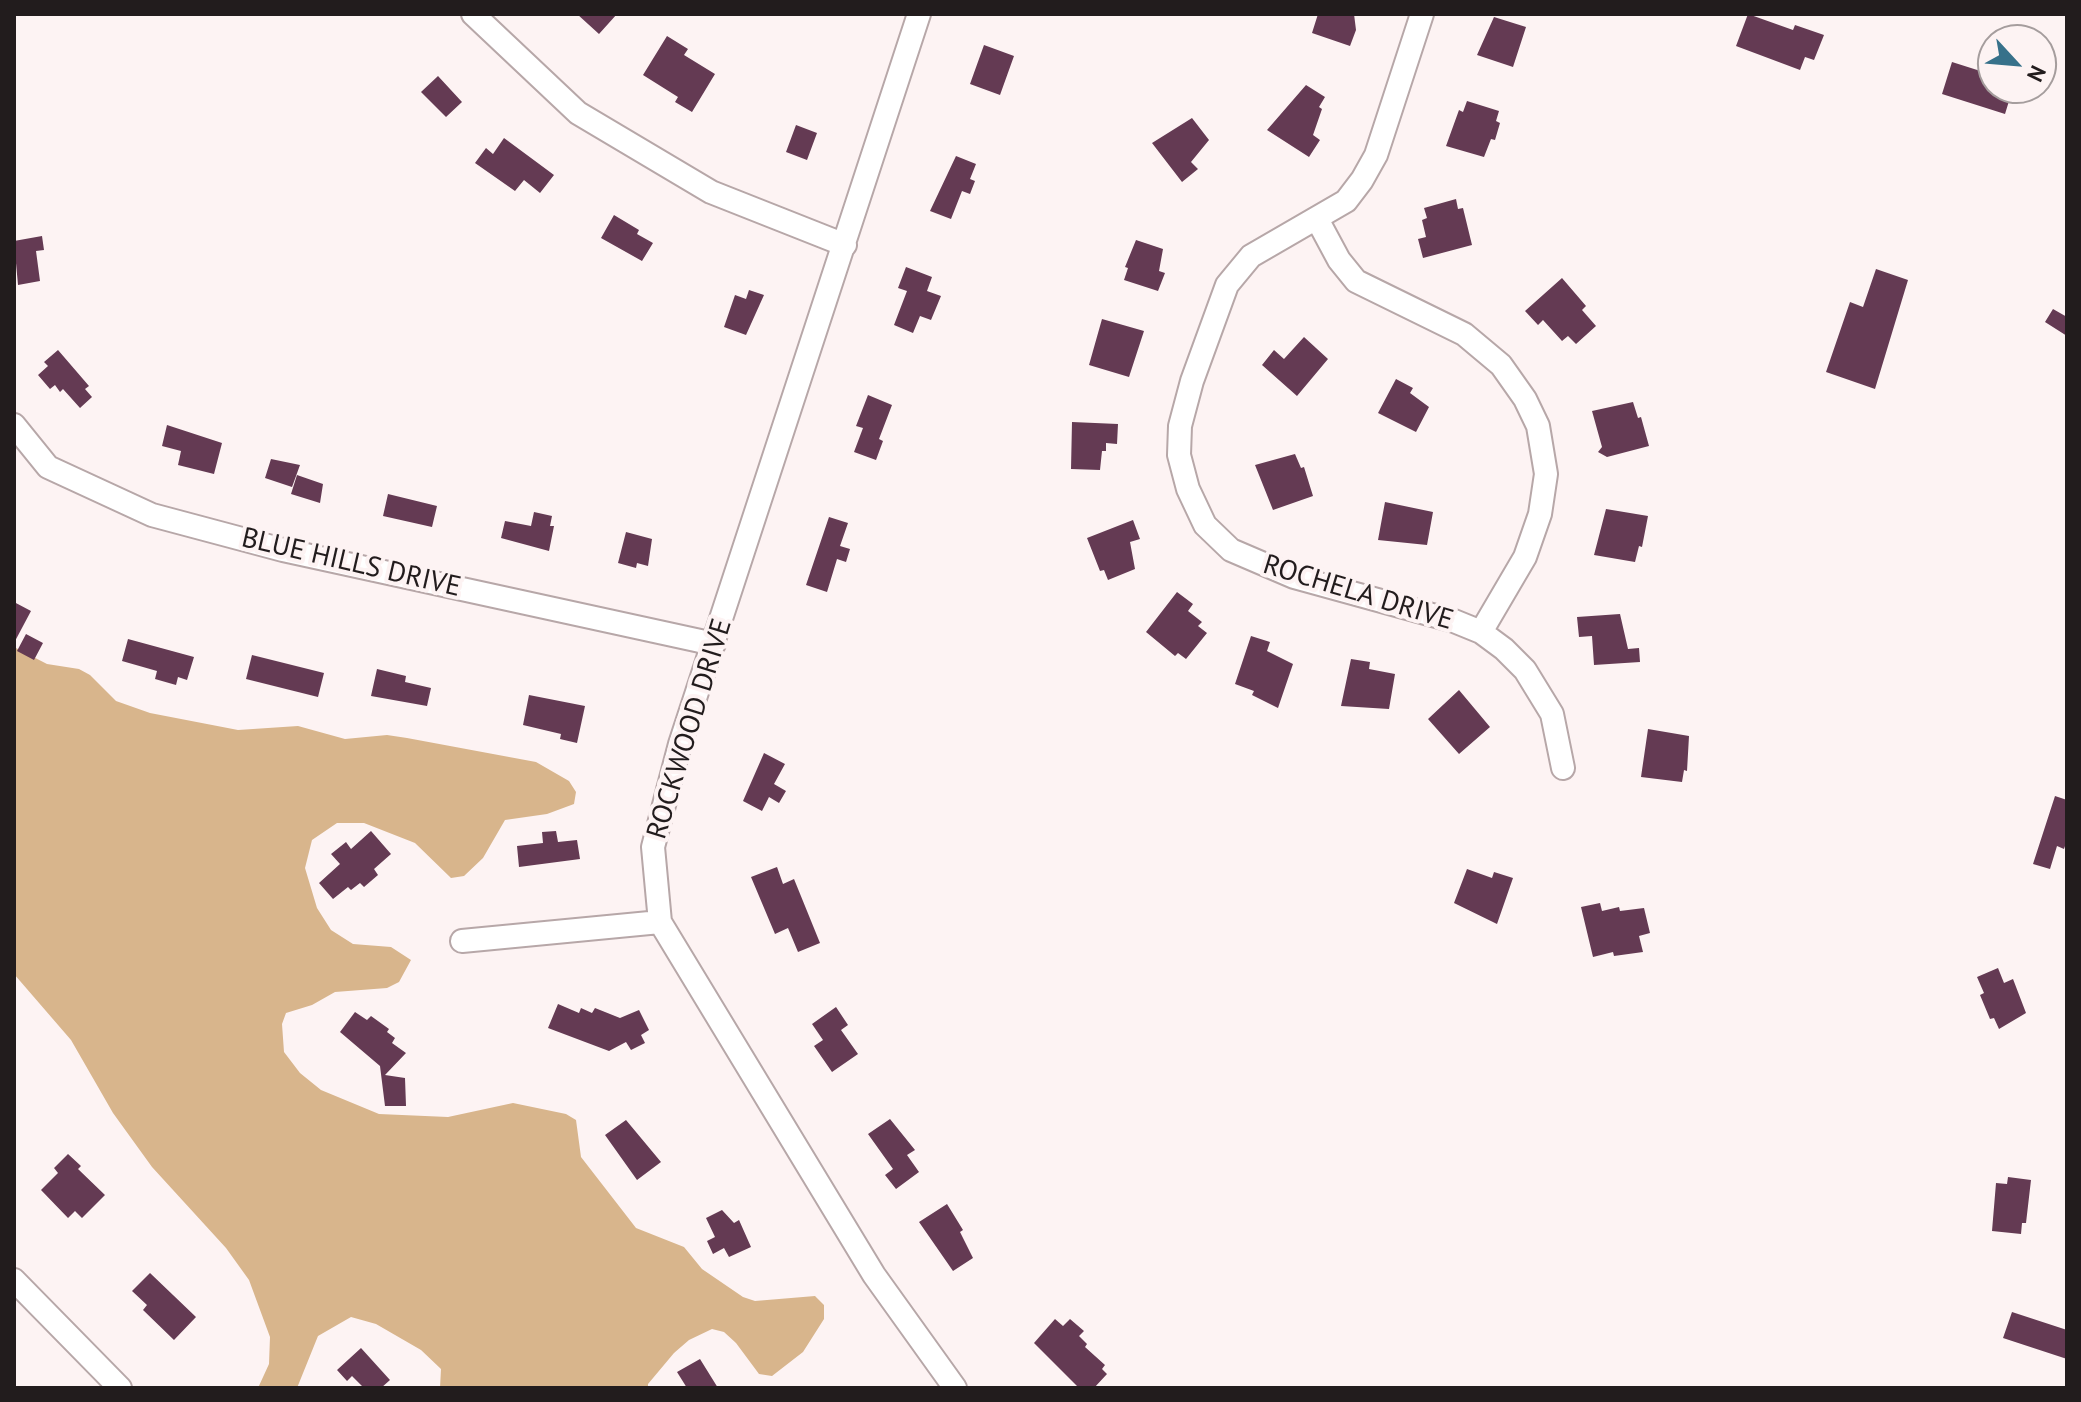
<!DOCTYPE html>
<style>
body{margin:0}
#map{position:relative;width:2081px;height:1402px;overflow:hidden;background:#fdf3f3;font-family:"PT Sans",sans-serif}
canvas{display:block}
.frame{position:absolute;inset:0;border:16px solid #221c1d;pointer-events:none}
.north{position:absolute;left:1977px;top:24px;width:80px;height:80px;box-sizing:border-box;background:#fdf3f3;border:2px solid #a59d9d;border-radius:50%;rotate:116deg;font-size:22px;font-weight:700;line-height:32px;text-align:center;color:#221c1d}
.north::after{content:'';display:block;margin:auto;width:28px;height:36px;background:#37718a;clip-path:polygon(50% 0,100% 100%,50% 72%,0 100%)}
</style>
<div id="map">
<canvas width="2081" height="1402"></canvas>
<div class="frame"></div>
<div class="north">N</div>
</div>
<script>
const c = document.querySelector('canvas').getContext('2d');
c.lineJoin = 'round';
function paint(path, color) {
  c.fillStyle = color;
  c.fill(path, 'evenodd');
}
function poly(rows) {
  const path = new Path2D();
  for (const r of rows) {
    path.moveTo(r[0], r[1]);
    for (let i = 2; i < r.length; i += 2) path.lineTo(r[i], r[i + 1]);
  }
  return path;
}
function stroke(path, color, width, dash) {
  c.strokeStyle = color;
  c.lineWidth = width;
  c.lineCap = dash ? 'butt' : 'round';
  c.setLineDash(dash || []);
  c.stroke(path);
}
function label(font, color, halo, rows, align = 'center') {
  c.font = font + ' "PT Sans",sans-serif';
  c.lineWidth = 8;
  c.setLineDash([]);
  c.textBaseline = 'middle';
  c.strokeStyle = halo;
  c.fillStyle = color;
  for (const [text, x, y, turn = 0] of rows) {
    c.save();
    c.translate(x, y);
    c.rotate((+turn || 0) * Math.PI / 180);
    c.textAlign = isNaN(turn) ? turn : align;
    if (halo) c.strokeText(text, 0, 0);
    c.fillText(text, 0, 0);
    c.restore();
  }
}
paint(poly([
 [14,647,47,664,79,669,90,675,116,701,150,713,238,730,298,726,345,739,387,735,407,738,536,762,569,781,576,792,574,804,547,814,505,820,483,858,464,876,451,878,415,843,364,823,337,823,312,840,305,868,317,908,331,930,353,944,391,947,411,960,399,982,387,988,335,992,312,1005,286,1013,282,1024,284,1052,300,1073,321,1090,379,1114,448,1117,513,1103,566,1114,576,1120,581,1157,636,1228,684,1247,702,1269,743,1297,755,1301,815,1296,824,1305,824,1319,803,1352,772,1376,759,1374,736,1343,724,1332,712,1329,689,1340,674,1353,648,1384,648,1388,440,1388,441,1369,421,1350,376,1324,351,1317,318,1336,297,1388,258,1388,269,1364,270,1337,249,1280,226,1248,152,1167,113,1113,71,1040,14,974]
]), '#d8b58c');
paint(poly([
 [577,14,617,14,599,34],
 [1318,14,1354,14,1356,30,1350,46,1312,33],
 [1748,14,1793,30,1795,25,1824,35,1814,60,1805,57,1800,70,1736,46],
 [1494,17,1526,27,1513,67,1477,55],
 [667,36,688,49,684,55,715,74,692,112,675,102,678,97,643,75],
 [984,45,1014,56,1000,95,970,84],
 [1952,62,1993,75,1993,88,2013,88,2005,114,1942,94],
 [438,76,462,102,446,117,421,92],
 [1306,85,1325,97,1319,107,1322,109,1313,135,1320,140,1309,157,1267,130],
 [1467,101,1499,111,1496,121,1500,123,1495,140,1491,139,1484,157,1446,146,1459,110,1463,112],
 [1192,118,1209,140,1191,162,1198,169,1182,182,1152,143],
 [796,125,817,133,807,160,786,152],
 [504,138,554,175,540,193,524,180,515,191,475,163,486,148,493,154],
 [956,156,976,164,970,179,975,181,970,194,962,191,951,219,930,211],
 [1456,199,1458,209,1463,208,1472,245,1423,258,1418,239,1426,237,1422,220,1427,218,1424,208],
 [614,215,639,230,637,234,653,243,642,261,601,238],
 [42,236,44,250,36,251,40,281,18,285,14,241],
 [1136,240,1163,249,1159,271,1165,273,1158,291,1124,280,1128,268,1125,267],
 [906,267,932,277,927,291,941,296,931,320,920,316,913,333,894,325,907,291,898,288],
 [1876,269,1908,280,1875,389,1826,372,1850,302,1863,307],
 [1562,278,1586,306,1582,310,1596,326,1576,344,1568,336,1562,341,1543,320,1538,325,1525,311],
 [749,290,764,295,746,335,724,327,735,295,746,299],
 [2053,309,2067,317,2067,336,2045,322],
 [1102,319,1144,331,1129,377,1089,365],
 [1304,337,1328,359,1297,396,1262,365,1274,350,1284,359],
 [58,350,89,386,85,389,92,397,80,408,63,389,60,392,55,385,50,389,38,375,48,366,44,362],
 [1396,379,1413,388,1410,393,1429,407,1416,432,1378,413],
 [868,395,892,405,879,439,883,441,876,460,854,452,863,428,856,426],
 [1633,402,1638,418,1641,417,1649,446,1607,457,1598,452,1602,447,1592,411],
 [1072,422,1118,424,1117,444,1106,443,1106,451,1102,451,1100,470,1071,469],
 [167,425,222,443,214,474,178,465,181,451,162,446],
 [1295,454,1301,468,1304,467,1313,496,1273,510,1255,465],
 [271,459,300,465,292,487,265,478],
 [297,475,323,484,320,503,291,494],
 [388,494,437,506,432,527,383,516],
 [1385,502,1433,512,1427,545,1378,540],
 [1606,509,1648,516,1642,547,1639,546,1635,562,1594,555],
 [534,512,552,516,550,526,554,526,549,551,501,538,505,521,531,526],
 [829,517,848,523,840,546,850,549,846,562,837,559,827,592,806,585],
 [1133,520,1140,539,1130,542,1135,569,1108,580,1104,570,1100,571,1087,538],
 [626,532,652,539,648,566,637,563,636,568,618,563],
 [1177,592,1193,604,1188,611,1202,622,1198,626,1207,633,1186,659,1178,653,1175,656,1146,632],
 [14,602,31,611,14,643],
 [1620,614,1628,649,1639,648,1640,662,1594,665,1592,636,1579,637,1577,617],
 [26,634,43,643,34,660,17,651],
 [1251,636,1270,642,1267,651,1293,664,1278,708,1252,695,1254,691,1235,684],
 [128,639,194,657,187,680,178,677,176,685,155,679,157,671,122,661],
 [252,655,324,673,318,697,246,679],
 [1351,659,1370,662,1369,669,1395,674,1389,709,1341,706],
 [377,669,406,676,405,682,431,688,427,706,371,696],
 [1459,690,1490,727,1459,754,1428,719],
 [529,695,585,706,577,743,560,739,561,734,523,725],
 [1648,729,1689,736,1687,771,1684,770,1682,782,1641,777],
 [764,753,785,764,774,784,786,791,779,803,769,797,762,811,743,801],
 [2055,796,2067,800,2067,840,2064,849,2057,846,2050,869,2033,864],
 [371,831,391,854,374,869,378,875,364,887,360,883,351,890,348,887,333,899,319,883,340,864,331,854,346,842,351,849],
 [556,831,558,842,577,840,580,859,519,867,517,846,543,843,542,832],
 [777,867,783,884,794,879,820,943,798,952,788,928,775,934,751,877],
 [1467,869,1492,878,1494,872,1513,878,1497,924,1454,903],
 [1600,903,1602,911,1619,907,1620,911,1644,908,1650,933,1639,936,1643,952,1614,956,1613,952,1593,957,1581,907],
 [1998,968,2004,983,2013,979,2026,1013,1999,1029,1994,1018,1990,1019,1980,995,1984,993,1977,977],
 [558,1004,579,1013,581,1008,592,1013,595,1008,620,1018,639,1010,649,1030,641,1035,645,1043,631,1050,626,1042,609,1051,548,1028],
 [836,1007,848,1025,841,1030,858,1054,832,1072,814,1046,823,1040,812,1024],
 [355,1012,367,1020,371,1016,389,1029,387,1032,395,1038,392,1043,406,1053,385,1075,405,1078,406,1106,385,1106,380,1066,340,1032],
 [890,1119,915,1150,907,1155,919,1172,896,1189,885,1175,893,1169,868,1134],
 [626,1120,661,1162,637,1180,605,1135],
 [68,1154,81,1166,78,1169,105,1195,82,1218,75,1211,68,1218,41,1190,58,1173,54,1168],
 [2008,1177,2031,1180,2026,1223,2022,1223,2021,1234,1992,1231,1996,1183,2007,1184],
 [947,1204,963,1230,960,1232,973,1258,953,1271,919,1222],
 [722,1210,734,1223,739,1220,751,1247,729,1257,724,1248,713,1254,707,1241,715,1237,706,1218],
 [150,1273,196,1317,174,1340,143,1310,147,1305,132,1291],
 [2012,1312,2067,1330,2067,1359,2003,1338],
 [1055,1319,1063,1326,1070,1319,1084,1331,1079,1336,1087,1344,1085,1347,1105,1365,1102,1369,1107,1374,1094,1388,1079,1388,1034,1343],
 [361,1348,390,1380,381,1388,364,1388,352,1376,347,1381,337,1370],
 [700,1359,718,1388,687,1388,677,1372]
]), '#643a53');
const minor = poly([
 [473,14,578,113,711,192,845,245],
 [919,14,680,744,653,847,660,922,874,1275,955,1388],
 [1422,14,1376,155,1362,180,1346,201,1251,256,1227,285,1192,381,1180,426,1179,455,1188,489,1205,525,1231,550,1294,577,1454,621,1481,632,1504,649,1525,670,1552,714,1563,768],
 [1317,219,1339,260,1356,281,1464,334,1501,365,1525,399,1538,426,1546,474,1540,514,1525,557,1481,632],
 [14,425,48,467,152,515,283,550,714,644],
 [462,941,660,922],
 [14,1280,120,1388]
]);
stroke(minor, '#b7a7a8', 26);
stroke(minor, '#fff', 22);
label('28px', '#221c1d', '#fdf3f3', [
 ["BLUE HILLS DRIVE",351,563,13],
 ["ROCHELA DRIVE",1358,593,17],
 ["ROCKWOOD DRIVE",690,729,-73]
]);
</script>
